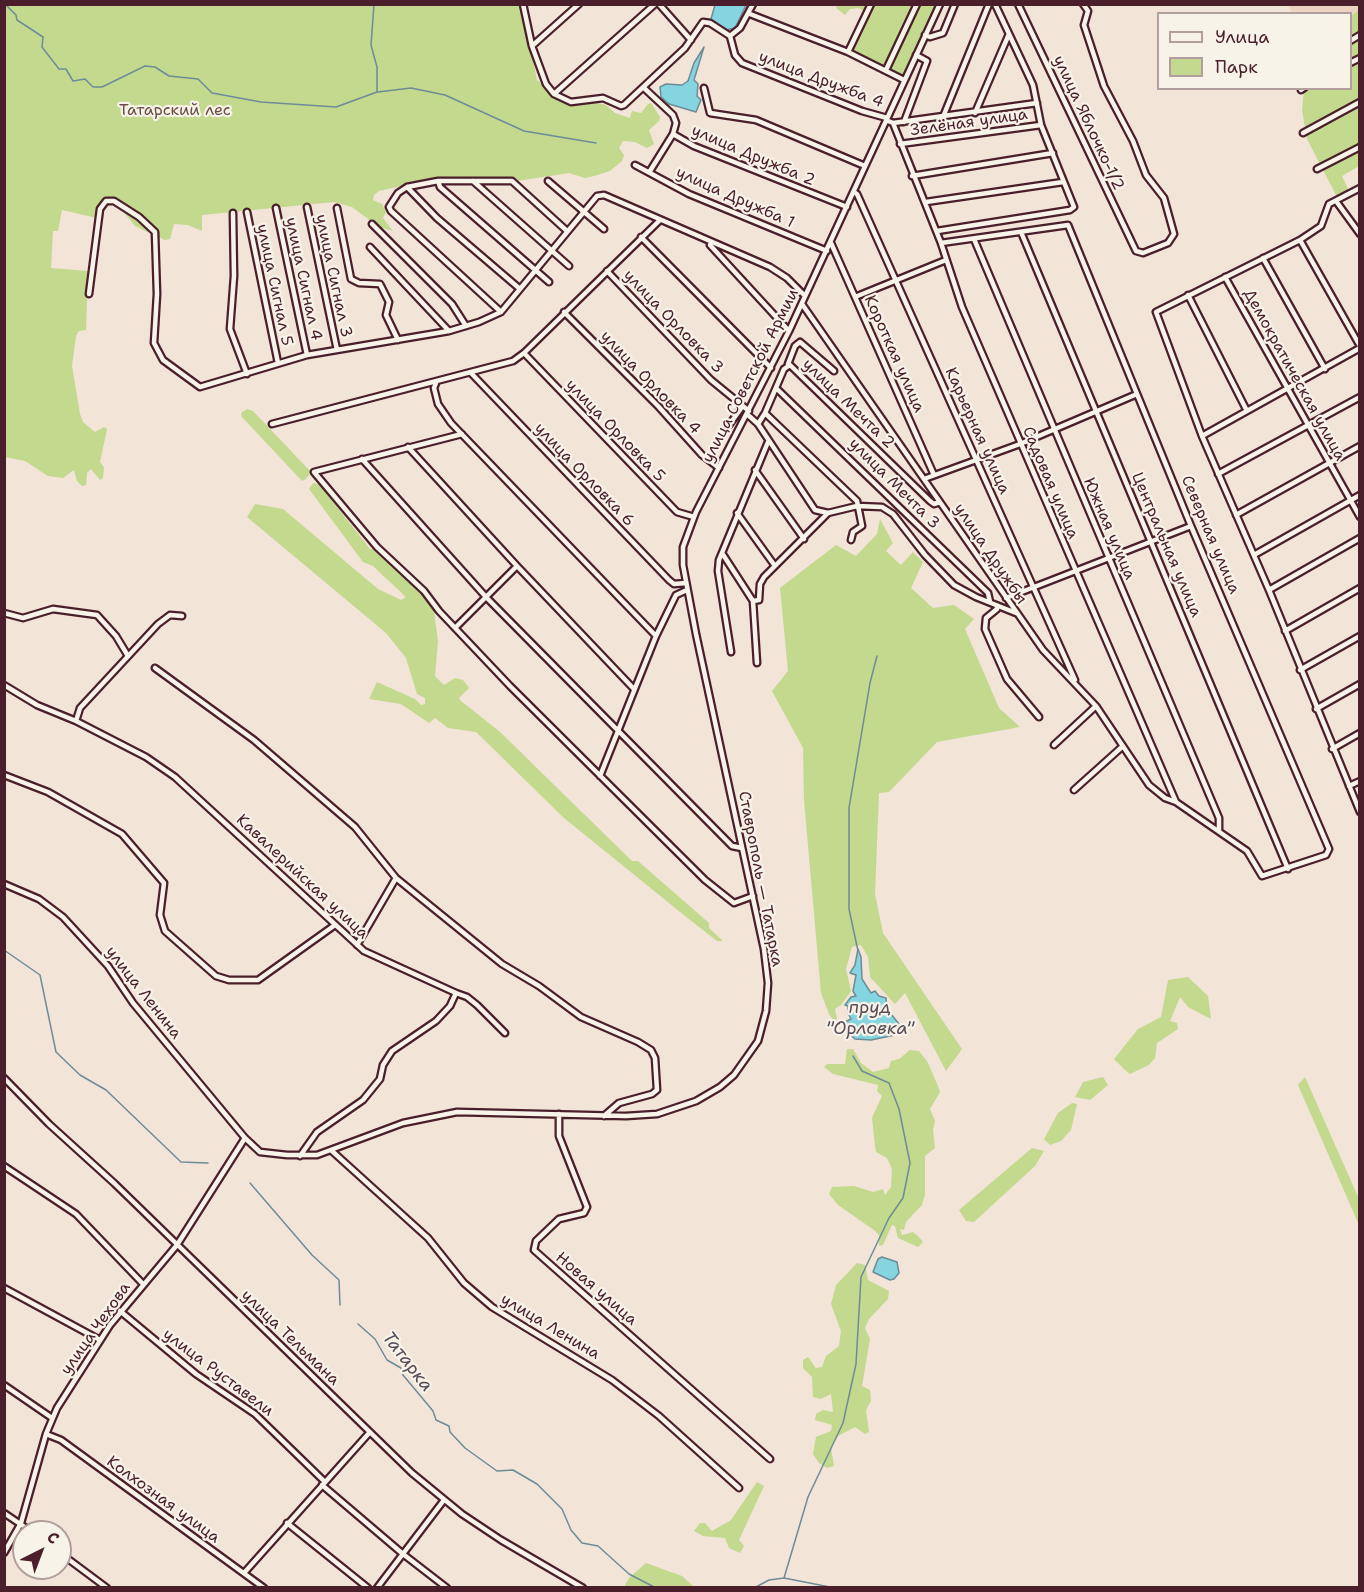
<!DOCTYPE html>
<meta charset="utf-8">
<style>
body{margin:0}
#map{position:relative;width:1364px;height:1592px;overflow:hidden;background:#f2e4d7;font-family:"Shantell Sans",sans-serif}
canvas{display:block}
.frame{position:absolute;inset:0;border:6px solid #4a1f2b;pointer-events:none}
.legend{position:absolute;left:1157px;top:12px;width:195px;height:78px;box-sizing:border-box;background:#f7f3e8;border:2px solid #b29e9c;margin:0;padding:8px 10px;list-style:none;font-size:18px;color:#4a1f2b}
.legend li{display:flex;align-items:center;gap:12px;height:30px}
.legend b{width:30px;border:2px solid #b29e9c}
.north{position:absolute;left:12px;top:1520px;width:60px;height:60px;box-sizing:border-box;background:#f7f3e8;border:2px solid #b29e9c;border-radius:50%;rotate:42deg;font-size:16px;font-weight:700;line-height:24px;text-align:center;color:#4a1f2b}
.north::after{content:'';display:block;margin:auto;width:21px;height:27px;background:#4a1f2b;clip-path:polygon(50% 0,100% 100%,50% 72%,0 100%)}
</style>
<div id="map">
<canvas width="1364" height="1592"></canvas>
<div class="frame"></div>
<ul class="legend">
<li><b style="height:8px;background:#f7f3e8"></b>Улица</li>
<li><b style="height:16px;background:#c3d98e"></b>Парк</li>
</ul>
<div class="north">С</div>
</div>
<script>
const c = document.querySelector('canvas').getContext('2d');
c.lineJoin = 'round';
function paint(path, color) {
  c.fillStyle = color;
  c.fill(path, 'evenodd');
}
function poly(rows) {
  const path = new Path2D();
  for (const r of rows) {
    path.moveTo(r[0], r[1]);
    for (let i = 2; i < r.length; i += 2) path.lineTo(r[i], r[i + 1]);
  }
  return path;
}
function stroke(path, color, width, dash) {
  c.strokeStyle = color;
  c.lineWidth = width;
  c.lineCap = dash ? 'butt' : 'round';
  c.setLineDash(dash || []);
  c.stroke(path);
}
function label(font, color, halo, rows, align = 'center') {
  c.font = font + ' "Shantell Sans",sans-serif';
  c.lineWidth = 4.5;
  c.setLineDash([]);
  c.textBaseline = 'middle';
  c.strokeStyle = halo;
  c.fillStyle = color;
  for (const [text, x, y, turn = 0] of rows) {
    c.save();
    c.translate(x, y);
    c.rotate((+turn || 0) * Math.PI / 180);
    c.textAlign = isNaN(turn) ? turn : align;
    if (halo) c.strokeText(text, 0, 0);
    c.fillText(text, 0, 0);
    c.restore();
  }
}
paint(poly([
 [1288,5,1359,5,1359,10,1351,16,1350,14,1292,13]
]), '#ecd3c2');
paint(poly([
 [838,4,936,5,903,78,853,52,868,14,859,8,850,9,845,15,836,8],
 [5,5,522,5,537,80,561,101,577,104,590,101,606,105,615,113,630,118,632,111,641,113,648,104,651,103,660,117,659,121,649,130,654,144,651,146,647,148,635,142,623,141,619,148,624,155,622,161,610,171,594,176,585,178,569,173,517,181,508,179,499,185,475,179,434,179,379,191,374,195,373,200,382,204,386,212,383,218,393,231,379,227,352,207,334,202,202,215,202,231,188,225,174,224,170,239,165,240,157,236,157,228,147,232,135,226,113,199,105,200,97,218,62,210,58,231,53,231,51,268,88,271,86,330,79,331,76,336,72,366,80,414,83,422,95,432,104,427,107,429,100,462,104,467,103,478,100,480,91,469,87,473,86,485,82,486,77,481,74,470,63,478,48,476,25,461,5,457],
 [1359,10,1359,166,1342,176,1349,191,1337,197,1307,139,1302,110,1304,89,1350,88,1351,16],
 [247,409,253,411,311,472,306,479,302,481,242,417,241,413],
 [313,483,319,484,370,549,380,551,428,599,434,611,438,641,435,676,444,685,455,678,463,680,469,688,459,698,461,701,499,731,632,861,638,861,709,923,709,928,723,941,717,941,690,920,564,818,476,732,448,728,435,718,429,723,401,704,369,699,377,682,415,699,421,705,425,704,425,698,417,694,406,658,386,633,247,517,255,504,283,509,378,589,401,600,406,597,373,566,363,562,309,489],
 [880,519,893,543,886,551,901,565,913,552,923,562,911,588,933,608,954,605,974,619,965,629,999,708,1020,727,937,742,889,792,879,793,875,894,883,933,962,1049,946,1071,905,993,895,1004,870,977,868,957,861,945,852,947,846,969,851,991,841,1005,835,1009,837,1019,834,1021,829,1014,821,993,804,800,803,748,772,691,788,671,780,588,836,545,856,556,877,534],
 [1188,977,1208,996,1211,1019,1188,1007,1180,997,1170,1021,1177,1023,1178,1029,1157,1043,1155,1058,1149,1065,1130,1074,1126,1071,1114,1059,1138,1029,1161,1017,1168,980],
 [847,1049,853,1049,861,1063,873,1072,889,1068,891,1061,899,1059,910,1050,919,1051,927,1061,938,1086,940,1092,930,1109,935,1121,933,1130,935,1148,925,1156,925,1195,922,1205,906,1222,904,1230,900,1229,902,1235,913,1232,919,1237,923,1242,918,1247,898,1238,895,1226,892,1225,883,1245,879,1246,879,1235,874,1230,838,1205,829,1194,832,1187,854,1186,873,1192,883,1189,885,1195,891,1187,892,1169,887,1158,876,1152,875,1146,872,1118,882,1096,877,1091,878,1085,833,1074,824,1067,827,1064,845,1064],
 [1103,1077,1108,1085,1090,1100,1075,1097,1083,1082],
 [1305,1077,1359,1199,1359,1225,1298,1085],
 [1072,1103,1077,1104,1071,1130,1061,1141,1050,1145,1044,1139,1058,1113],
 [1032,1148,1044,1151,1035,1166,974,1222,966,1221,959,1210],
 [857,1263,865,1265,868,1280,889,1291,888,1299,869,1319,865,1328,870,1339,862,1386,870,1390,871,1401,866,1410,869,1432,865,1434,855,1427,838,1436,831,1448,834,1466,827,1468,819,1463,813,1454,816,1437,831,1431,832,1425,815,1420,816,1414,823,1410,833,1412,831,1394,821,1399,813,1397,812,1377,803,1368,803,1360,808,1357,816,1368,822,1367,826,1356,839,1346,841,1331,831,1304,836,1285],
 [757,1482,764,1486,739,1540,744,1546,740,1553,729,1548,725,1538,703,1536,694,1531,700,1523,705,1523,712,1531,731,1520],
 [646,1563,682,1576,694,1587,624,1587,629,1578]
]), '#c3d98e');
const water = poly([
 [715,5,746,5,735,28,726,30,711,19,715,5],
 [704,47,694,80,698,84,697,96,701,100,696,112,669,104,661,97,660,87,666,84,682,85,688,81,694,63,704,47],
 [858,949,861,957,862,979,871,993,875,991,879,996,886,998,887,1009,899,1024,895,1035,871,1040,855,1039,845,1030,845,1022,851,1019,848,1013,848,1006,845,1005,851,997,856,996,853,991,856,975,850,973,855,965,858,949],
 [882,1257,897,1262,899,1273,894,1279,890,1280,873,1272,878,1259,882,1257]
]);
paint(water, '#85d5e0');
stroke(water, '#6d8c98', 1.5);
stroke(poly([
 [5,4,16,15,17,20,43,37,42,47,59,69,66,69,73,81,85,79,93,87,102,87,145,66,155,67,169,76,198,79,212,93,261,102,336,107,377,92,377,67,371,45,374,4],
 [378,92,411,88,445,95,524,131,596,143],
 [4,950,40,975,56,1052,80,1075,106,1090,181,1162,208,1163],
 [858,951,849,909,849,808,870,683,877,656],
 [250,1183,312,1255,339,1280,340,1305],
 [358,1324,375,1339,387,1360,401,1368,403,1375,433,1411,436,1420,449,1426,450,1432,465,1448,497,1471,513,1470,537,1484,562,1509,571,1530,582,1543,598,1546,629,1574,656,1588],
 [784,1578,808,1497,843,1423,856,1364,861,1277,889,1218,903,1198,910,1163,899,1109,889,1083,862,1071,853,1056],
 [678,1588,688,1588],
 [733,1588,739,1588],
 [754,1588,769,1580,784,1578,835,1588]
]), '#6d8c98', 1.5);
const street = poly([
 [523,4,532,46,546,84,554,94,571,102,603,98,621,106,624,105,685,48,703,22,710,23,730,36],
 [659,4,691,40],
 [1018,4,1136,251,1143,253,1168,243,1174,234,1164,198,1146,175,1133,141,1104,86,1084,25,1088,11,1083,4],
 [750,14,848,52,904,80],
 [925,35,930,37,943,33,955,4],
 [730,36,735,55,742,63,862,111,887,118],
 [730,36,740,28,753,4],
 [1350,41,1360,35],
 [532,46,579,4],
 [848,52,871,4],
 [1350,63,1360,58],
 [886,70,917,4],
 [644,88,673,115,676,123,673,134,694,146,847,207],
 [704,88,710,113,756,120,865,166],
 [1301,90,1304,88],
 [554,94,655,4],
 [975,113,1009,34],
 [943,117,989,4],
 [886,120,893,123,941,243,962,307,1176,802,1247,851,1262,876,1326,855,1329,849,1191,526,1068,225,941,243],
 [904,122,927,61,916,55],
 [893,123,1037,103],
 [1303,133,1360,102],
 [900,144,1041,125],
 [635,165,689,194,827,251],
 [1317,169,1360,147],
 [650,171,673,134],
 [912,176,1053,153],
 [438,181,440,187,549,282],
 [473,181,569,266],
 [548,181,604,229],
 [407,187,437,218,520,289],
 [1360,188,1329,204,1321,226,1300,240,1156,312,1202,436,1269,590,1360,812],
 [854,192,857,194,1075,680],
 [1336,201,1360,234],
 [926,202,1063,182],
 [307,207,337,350],
 [276,208,307,355],
 [337,208,351,279,359,283,380,284,389,302,386,315,398,340],
 [247,212,278,363],
 [233,213,234,276,230,329,247,374],
 [372,224,452,304,466,326],
 [937,231,1070,210,1074,207,1041,125,1033,85,995,4],
 [1021,232,1288,869],
 [641,237,771,368],
 [974,239,1219,818,1219,830],
 [1300,240,1360,346],
 [712,242,710,245,789,331],
 [831,243,934,475],
 [370,247,449,331],
 [1263,258,1325,369],
 [607,271,711,380,749,411],
 [1225,277,1360,517],
 [89,294,100,209,106,201,114,201,139,217,155,232,157,294,154,343,163,360,200,387,307,355,449,331,479,322,501,312,597,196,604,195,770,267,787,278,805,296],
 [1188,295,1247,411],
 [855,297,946,260],
 [802,304,1043,650,1096,706,1149,785,1165,798,1176,802],
 [501,312,391,211,389,207,398,193,407,187,438,181,512,181,567,231],
 [564,312,658,406,702,455,719,468],
 [524,353,677,512,694,517],
 [788,364,795,346,800,342,834,371],
 [471,373,669,580,674,584,686,583],
 [436,383,434,388,438,404,451,423,656,636],
 [776,388,988,593,990,602],
 [765,413,857,501,862,526,853,532,851,540],
 [748,415,758,424,815,510,828,513,857,506,882,507,893,514,925,555,954,585,976,597,1016,613],
 [272,424,513,361,524,353,660,220],
 [758,424,765,413,784,369,790,365,930,501,934,504,940,502],
 [729,425,742,407],
 [462,434,314,472,377,547,424,591,439,611,510,686,705,880,734,903,753,896],
 [1202,436,1360,348],
 [408,447,517,566,633,688],
 [362,459,486,597,732,846,742,848],
 [755,470,804,539],
 [1218,474,1360,397],
 [924,479,1020,444,1137,394],
 [737,513,775,566],
 [1236,515,1360,446],
 [722,553,753,601],
 [1254,555,1360,495],
 [1269,590,1360,538],
 [1006,598,1191,526],
 [753,601,759,600,760,584,764,577,828,513],
 [753,601,757,663],
 [997,606,997,609,986,618,985,629,1007,679,1039,717],
 [4,613,23,618,53,609,97,615,116,636,128,656],
 [455,628,517,566],
 [1285,631,1360,588],
 [731,652,718,571,719,560,768,442],
 [155,668,254,740,355,827,396,878,502,964,539,986,581,1017,638,1042,651,1050,655,1058,657,1090,652,1094,619,1103,604,1116],
 [1300,670,1360,636],
 [4,685,37,705,76,721,146,757,175,777,364,951,456,993,450,1006,436,1021,392,1051,383,1065,380,1079,363,1100,317,1132,300,1156],
 [1316,709,1360,684],
 [76,721,80,708,158,624,170,615,182,616],
 [1054,745,1096,706],
 [1332,749,1360,733],
 [4,775,48,792,122,834,164,883,160,915,165,931,216,976,229,980,258,980,335,925],
 [600,776,656,636,676,595,687,590],
 [1349,786,1360,781],
 [1074,790,1123,746],
 [4,884,39,899,63,917,108,966,133,1003,245,1138,260,1152,287,1155,317,1155,403,1123,457,1112,626,1116,657,1114,696,1101,720,1087,734,1075,758,1041,766,1011,768,983,764,949,696,634,683,565,683,547,696,512,789,331,940,4],
 [357,945,396,878],
 [456,993,467,997,477,1005,505,1033],
 [4,1078,49,1124,114,1183,412,1473,462,1514,501,1540,583,1588],
 [559,1114,559,1136,587,1207,584,1213,559,1219,536,1241,534,1250,770,1459],
 [332,1151,428,1238,464,1283,492,1307,612,1380,659,1416,739,1488],
 [4,1166,76,1214,143,1284],
 [4,1288,100,1340],
 [120,1311,196,1374,255,1414,325,1482],
 [4,1385,52,1418],
 [46,1434,61,1440,264,1588],
 [322,1485,403,1554,447,1588],
 [4,1513,32,1532],
 [287,1523,368,1588],
 [4,1553,21,1523,46,1434,57,1408,110,1325,177,1245,245,1138],
 [60,1553,107,1588],
 [244,1573,370,1432],
 [377,1588,444,1500]
]);
stroke(street, '#4a1f2b', 9);
stroke(street, '#f7f3e8', 4.5);
label('16px', '#4a1f2b', '#f7f3e8', [
 ["улица Дружба 4",821,80,21],
 ["Зелёная улица",969,123,-8],
 ["улица Яблочко-1/2",1088,123,65],
 ["улица Дружба 2",753,156,23],
 ["улица Дружба 1",735,198,24],
 ["улица Сигнал 3",333,276,78],
 ["улица Сигнал 4",303,279,78],
 ["улица Сигнал 5",274,285,78],
 ["улица Орловка 3",673,322,46],
 ["Короткая улица",894,354,66],
 ["Демократическая улица",1294,375,61],
 ["улица Советской Армии",751,376,-63],
 ["улица Орловка 4",650,383,46],
 ["улица Мечта 2",848,404,44],
 ["улица Орловка 5",615,431,46],
 ["Карьерная улица",977,431,66],
 ["улица Орловка 6",584,475,46],
 ["Садовая улица",1050,483,67],
 ["улица Мечта 3",894,484,45],
 ["Южная улица",1109,529,67],
 ["Северная улица",1210,535,67],
 ["Центральная улица",1166,545,67],
 ["улица Дружбы",990,554,56],
 ["Кавалерийская улица",302,877,43],
 ["Ставрополь — Татарка",760,879,79],
 ["улица Ленина",143,993,52],
 ["Новая улица",596,1289,41],
 ["улица Ленина",550,1327,31],
 ["улица Чехова",96,1329,-55],
 ["улица Тельмана",290,1338,44],
 ["улица Руставели",218,1373,37],
 ["Колхозная улица",163,1500,36]
]);
label('16px', '#684e44', '#f7f3e8', [
 ["Татарский лес",175,111]
]);
label('italic 18px', '#594c58', '#f7f3e8', [
 ["пруд",870,1008],
 ["\"Орловка\"",870,1029],
 ["Татарка",407,1362,52]
]);
</script>
